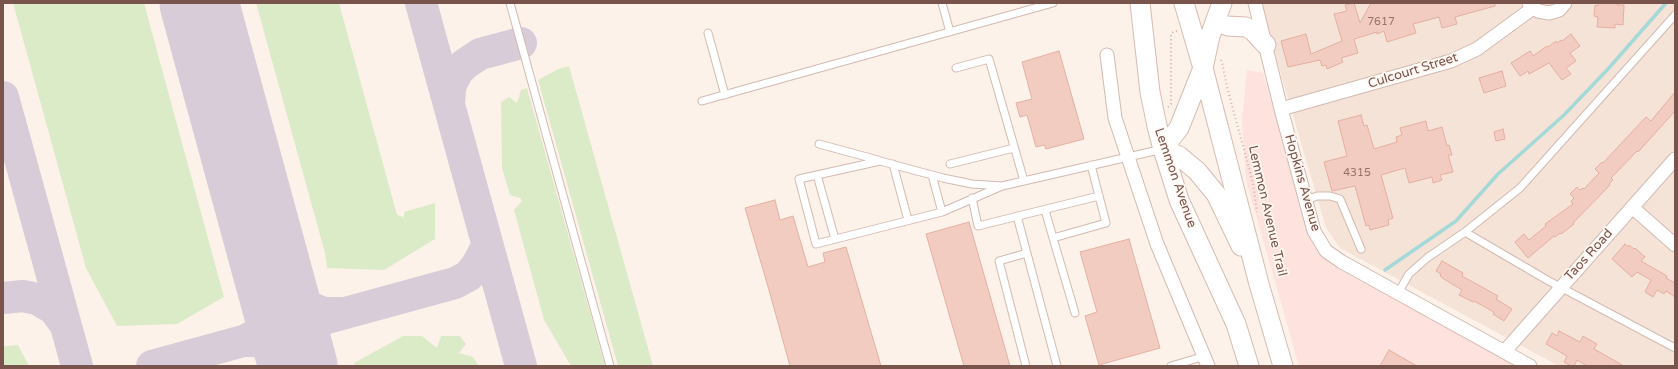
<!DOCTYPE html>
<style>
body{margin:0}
#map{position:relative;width:1678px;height:369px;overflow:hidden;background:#fdf2ea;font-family:"Varela Round",sans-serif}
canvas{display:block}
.frame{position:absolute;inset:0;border:4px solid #79544c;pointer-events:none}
</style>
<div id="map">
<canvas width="1678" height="369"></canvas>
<div class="frame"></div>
</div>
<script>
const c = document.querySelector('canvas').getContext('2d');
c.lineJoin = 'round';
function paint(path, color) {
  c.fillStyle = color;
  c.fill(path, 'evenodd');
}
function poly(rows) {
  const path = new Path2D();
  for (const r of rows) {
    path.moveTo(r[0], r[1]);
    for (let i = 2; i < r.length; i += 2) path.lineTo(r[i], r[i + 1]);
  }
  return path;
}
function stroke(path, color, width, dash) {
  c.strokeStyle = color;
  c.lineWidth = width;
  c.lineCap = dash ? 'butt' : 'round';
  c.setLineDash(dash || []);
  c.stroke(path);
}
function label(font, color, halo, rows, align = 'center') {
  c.font = font + ' "Varela Round",sans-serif';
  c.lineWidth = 3.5;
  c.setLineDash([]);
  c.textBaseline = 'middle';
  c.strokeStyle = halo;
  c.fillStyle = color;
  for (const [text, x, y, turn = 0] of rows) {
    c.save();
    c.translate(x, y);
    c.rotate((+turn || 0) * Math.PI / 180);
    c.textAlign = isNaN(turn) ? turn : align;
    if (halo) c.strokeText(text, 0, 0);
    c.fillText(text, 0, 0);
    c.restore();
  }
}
paint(poly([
 [1260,3,1675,3,1675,366,1559,366,1340,248,1326,228]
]), '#f5e3d8');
paint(poly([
 [1247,70,1263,73,1312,243,1318,252,1335,267,1517,366,1299,366,1246,180,1242,119]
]), '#fde2de');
paint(poly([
 [13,3,144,3,224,297,177,324,117,326,86,268],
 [256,3,339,3,397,215,404,217,404,212,435,203,435,239,384,270,327,268,325,253],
 [569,66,653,366,618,366,538,80,558,69],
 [527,88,605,366,571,366,544,320,514,210,522,201,520,198,510,195,502,168,501,102,509,97,517,103,521,90],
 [403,336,422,336,437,348,441,336,460,336,466,344,459,353,473,357,479,366,355,366,354,363],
 [18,345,29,366,3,366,3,346]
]), '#dcebc7');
stroke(poly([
 [1385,270,1456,221,1498,174,1564,115,1608,69,1666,3]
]), '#a4d9d8', 3.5);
stroke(poly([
 [421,3,521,366],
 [3,97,77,366],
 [449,105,450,89,452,82,458,71,465,64,480,54,521,43],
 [246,185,272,280,275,298,268,320,264,325,255,335,244,341,254,341,271,345,289,357,295,366],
 [273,263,282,284,288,292,301,303,309,307,324,313,343,313],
 [3,298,23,296,37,299,54,309,65,324],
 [152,366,455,283,468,276,476,267,485,250]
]), '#d8ccd9', 32);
stroke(poly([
 [199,3,298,366]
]), '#d8ccd9', 79);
const building = poly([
 [1354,3,1360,23,1371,3,1495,3,1495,6,1455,17,1457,24,1442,28,1439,17,1413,24,1416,33,1387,42,1384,31,1377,34,1377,32,1354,39,1358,53,1341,58,1343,62,1327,69,1326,65,1322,66,1320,60,1288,67,1281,41,1306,34,1311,54,1342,41,1334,14,1347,11,1345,5,1354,3],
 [1598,3,1617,3,1617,5,1624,5,1623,25,1615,24,1615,28,1597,27,1598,17,1594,16,1595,5,1598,6,1598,3],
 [1571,34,1580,46,1570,53,1576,61,1566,68,1571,74,1562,80,1549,63,1529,74,1528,71,1520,76,1511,63,1530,51,1533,56,1547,46,1548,47,1556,41,1557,43,1561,40,1562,41,1571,34],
 [1059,51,1084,139,1046,149,1044,145,1036,147,1027,115,1020,117,1016,103,1032,99,1022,62,1059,51],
 [1502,71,1506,86,1484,93,1479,78,1502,71],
 [1675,92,1675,111,1648,141,1638,152,1637,151,1611,178,1613,180,1609,184,1610,185,1573,223,1574,224,1561,234,1560,233,1555,237,1554,236,1528,258,1515,242,1524,234,1529,240,1546,226,1545,224,1573,204,1571,201,1574,198,1570,194,1577,187,1580,190,1583,188,1584,189,1599,173,1595,169,1602,162,1603,163,1646,117,1651,121,1675,92],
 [1361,115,1364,126,1367,125,1374,149,1397,142,1396,137,1402,135,1400,128,1426,121,1428,131,1442,127,1447,146,1449,145,1452,155,1448,155,1453,172,1440,175,1442,180,1433,183,1432,177,1409,183,1405,168,1381,175,1393,218,1388,220,1389,225,1370,230,1369,225,1366,226,1355,186,1332,191,1324,162,1347,156,1338,121,1361,115],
 [1503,129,1505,139,1496,141,1494,132,1503,129],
 [775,200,780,220,793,216,808,267,825,262,823,253,846,247,881,366,790,366,769,290,745,208,775,200],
 [969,222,1010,366,964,366,926,234,969,222],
 [1129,239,1160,348,1099,365,1085,316,1097,312,1080,252,1129,239],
 [1625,244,1628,247,1629,245,1634,249,1635,248,1645,257,1641,261,1667,276,1666,278,1675,283,1675,297,1666,291,1664,294,1657,290,1653,297,1645,292,1651,280,1637,272,1632,277,1612,259,1625,244],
 [1442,261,1463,273,1462,276,1498,296,1496,299,1512,309,1504,321,1493,314,1494,312,1474,301,1473,302,1459,295,1462,290,1444,279,1440,276,1441,274,1436,271,1442,261],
 [1559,331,1580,342,1583,336,1597,344,1594,349,1624,366,1587,366,1577,360,1574,366,1571,366,1564,362,1567,356,1546,344,1552,333,1557,336,1559,331],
 [1389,350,1417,366,1380,366,1389,350]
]);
paint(building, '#f3ccc1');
stroke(building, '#e5afa1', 1);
const service = poly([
 [510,3,610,366],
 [942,3,950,32],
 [708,33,725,95],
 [956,68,989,59,1024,181],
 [702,101,1053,3],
 [819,144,878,160],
 [893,164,908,220],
 [950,164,1014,148],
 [817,175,835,239],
 [932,175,942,212],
 [1002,186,972,184,943,178,880,161,799,179,816,244,942,212,1002,186,1163,149],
 [972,198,978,226,1099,196,1091,165],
 [1306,200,1317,196,1330,196,1340,199,1361,249],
 [1045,210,1053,238,1106,223,1099,196],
 [1017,216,1057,366],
 [1465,232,1547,280,1675,348],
 [1053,238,1075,313],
 [1398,293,1409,274,1427,258,1465,232,1520,188,1675,15],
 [1026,366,999,261,1027,253],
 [1171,366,1205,356]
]);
const minor = poly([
 [1255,3,1281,109,1314,231,1326,251,1342,262,1530,366],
 [1529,3,1538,11,1549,13,1559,10,1565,3],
 [1107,55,1115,118,1157,244,1208,366],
 [1281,109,1451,61,1477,49,1533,8],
 [1632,207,1675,245],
 [1504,352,1675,159]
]);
const secondary = poly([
 [1140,3,1150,92,1157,126,1163,149,1179,200,1236,324,1249,366],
 [1184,3,1203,68,1259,284,1283,366],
 [1227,26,1246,27,1253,31,1266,45],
 [1163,149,1179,156,1197,171,1216,194,1241,246],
 [1163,149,1179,128,1203,68,1210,36,1222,3]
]);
stroke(service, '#d2bab1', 9);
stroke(minor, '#d2bab1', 15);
stroke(secondary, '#d7bbb1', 21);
stroke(poly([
 [1221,60,1222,62,1227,87,1253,183,1257,212],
 [1168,107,1171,104,1171,34,1173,32,1177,31]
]), '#d8afa4', 2, [1, 3]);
stroke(service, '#fff', 7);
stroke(minor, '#fff', 13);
stroke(secondary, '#fff', 19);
label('11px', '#987269', null, [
 ["7617",1381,22],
 ["4315",1357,173]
]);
label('13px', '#79544c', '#fff7f1', [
 ["Culcourt Street",1413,71,-17],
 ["Lemmon Avenue",1175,178,71],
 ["Hopkins Avenue",1302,183,74],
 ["Lemmon Avenue Trail",1267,211,77],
 ["Taos Road",1589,255,-48]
]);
</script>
